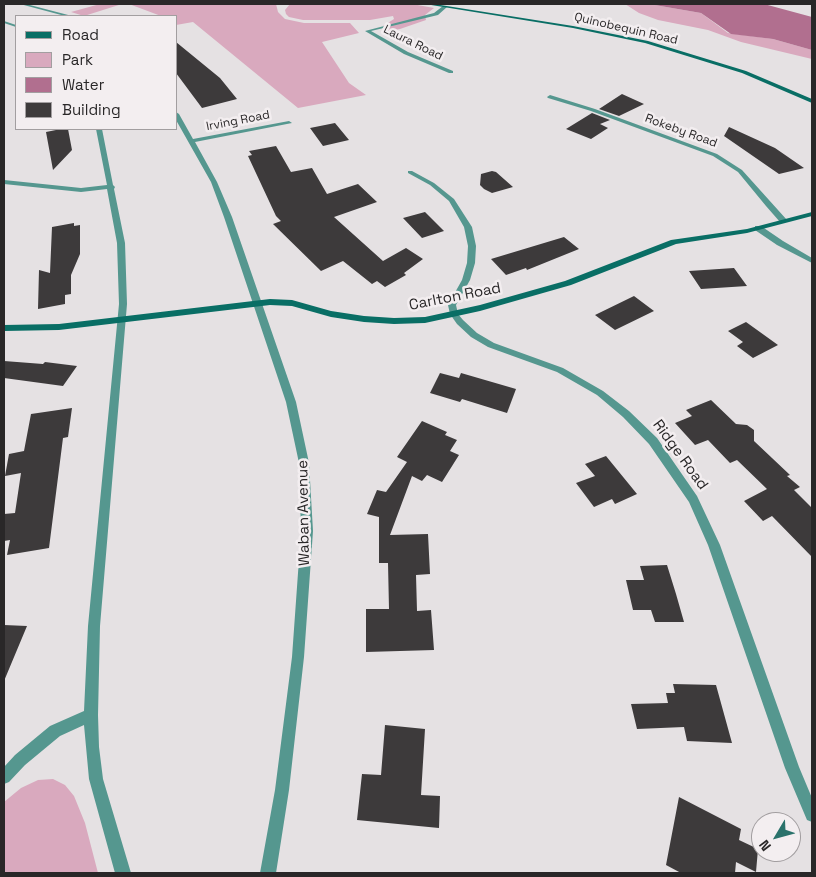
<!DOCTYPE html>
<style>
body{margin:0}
#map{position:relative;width:816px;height:877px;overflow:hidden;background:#e5e1e3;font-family:"Space Grotesk",sans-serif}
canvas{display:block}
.frame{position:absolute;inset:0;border:5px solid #292728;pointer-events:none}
.legend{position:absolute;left:15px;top:15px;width:162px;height:115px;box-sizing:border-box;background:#f3eef0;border:1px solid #a29ea0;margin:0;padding:6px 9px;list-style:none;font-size:15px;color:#292728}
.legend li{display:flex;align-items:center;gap:10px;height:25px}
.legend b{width:25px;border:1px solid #a29ea0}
.north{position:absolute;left:751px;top:812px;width:50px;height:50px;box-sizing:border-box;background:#f3eef0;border:1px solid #a29ea0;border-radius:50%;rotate:233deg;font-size:14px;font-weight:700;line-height:20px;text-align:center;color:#292728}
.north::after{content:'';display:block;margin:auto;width:18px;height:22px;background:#2a726b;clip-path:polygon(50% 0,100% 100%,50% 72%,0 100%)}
</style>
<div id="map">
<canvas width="816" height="877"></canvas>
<div class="frame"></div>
<ul class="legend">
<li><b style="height:6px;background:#096e65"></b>Road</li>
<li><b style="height:14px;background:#d9a9be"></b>Park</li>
<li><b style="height:14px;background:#b16f8f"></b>Water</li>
<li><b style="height:14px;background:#3d3a3b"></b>Building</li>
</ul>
<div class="north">N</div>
</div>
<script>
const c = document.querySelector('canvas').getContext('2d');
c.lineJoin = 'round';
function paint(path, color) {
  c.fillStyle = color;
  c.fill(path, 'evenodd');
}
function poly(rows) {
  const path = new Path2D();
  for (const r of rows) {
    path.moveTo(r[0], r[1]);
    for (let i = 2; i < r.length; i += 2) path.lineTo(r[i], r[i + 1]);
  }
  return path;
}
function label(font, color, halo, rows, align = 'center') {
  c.font = font + ' "Space Grotesk",sans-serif';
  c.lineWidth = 5;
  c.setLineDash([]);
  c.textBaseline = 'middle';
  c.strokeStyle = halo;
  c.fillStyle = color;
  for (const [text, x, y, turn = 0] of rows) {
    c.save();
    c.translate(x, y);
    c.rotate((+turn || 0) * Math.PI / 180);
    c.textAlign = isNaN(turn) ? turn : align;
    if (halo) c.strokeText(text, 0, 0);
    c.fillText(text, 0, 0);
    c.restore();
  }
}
paint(poly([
 [100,4,122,4,84,16,71,12],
 [129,4,276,4,278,12,285,19,304,23,350,23,359,33,322,42,349,83,366,95,298,108,193,22,176,25,176,16,161,16],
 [290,4,412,4,434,8,425,15,426,20,400,29,389,31,384,29,383,26,394,19,393,16,370,20,303,20,289,17,286,14,285,10],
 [625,4,649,4,701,13,728,33,773,39,812,50,812,59,741,42,708,30,658,20,639,13],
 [53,779,65,785,74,796,85,823,98,873,4,873,4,802,21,788,38,780]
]), '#d9a9be');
paint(poly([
 [649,4,764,4,812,17,812,50,773,39,731,34,701,13]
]), '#b16f8f');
paint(poly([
 [176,42,220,78,237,99,202,108,176,73],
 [622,94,644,104,619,116,599,109],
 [592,113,610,120,600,124,608,128,591,139,566,129],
 [335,123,349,140,323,146,310,128],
 [729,127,775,148,804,168,779,174,724,136],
 [61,129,68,129,72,150,53,170,46,132],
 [276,146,291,172,312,168,327,194,358,184,377,202,334,217,383,261,406,248,423,259,404,273,406,275,385,287,377,281,372,284,343,261,321,271,273,224,281,221,276,216,248,156,252,155,249,151],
 [492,171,496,172,513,187,492,193,484,189,480,185,481,174],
 [425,212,444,231,422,238,403,218],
 [74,223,74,226,80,225,80,254,71,275,71,294,65,295,65,304,38,309,39,270,50,273,52,227],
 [564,237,579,249,527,270,526,268,506,275,491,259],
 [734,268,747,286,701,289,689,271],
 [634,296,654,311,615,330,595,315],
 [746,322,778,345,753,358,737,346,743,342,728,331],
 [4,361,43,364,45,362,77,366,63,386,4,378],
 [440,373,459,378,461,373,516,389,507,413,462,399,460,402,430,393],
 [711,400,736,424,747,425,754,430,754,441,790,475,787,476,800,487,794,490,812,508,812,557,772,516,763,521,744,501,767,489,737,460,730,463,708,440,695,445,675,423,692,416,686,410],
 [72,408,68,437,63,438,49,548,7,555,10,540,4,541,4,514,15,513,21,473,5,476,9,454,24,451,31,414],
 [422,421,447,432,445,435,457,440,450,451,459,455,442,482,427,475,422,481,412,476,390,535,428,534,430,574,416,575,417,611,431,610,434,650,366,652,366,609,389,609,388,563,379,563,379,517,367,514,377,490,386,492,407,462,397,457],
 [606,456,637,494,615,504,612,499,594,507,576,483,595,476,585,464],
 [667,565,676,594,684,622,655,622,651,610,633,610,626,580,644,580,640,566],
 [4,625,27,626,4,681],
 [673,684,716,685,732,743,687,741,684,727,637,729,631,704,668,703,666,693,675,693],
 [385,725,425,729,421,795,440,796,439,828,357,820,362,774,381,775],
 [679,797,741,829,739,840,758,849,756,872,736,862,735,873,681,873,666,865]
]), '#3d3a3b');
paint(poly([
 [20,4,26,4,72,16,65,16,20,4],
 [443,6,447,7,438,15,371,31,408,52,453,71,453,73,449,73,404,54,365,31,434,13,443,6],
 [4,21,16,25,16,27,4,23,4,21],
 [550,95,595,109,717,154,742,170,787,220,780,222,766,206,738,172,713,156,591,111,548,98,547,97,550,95],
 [176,112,179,114,193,139,289,121,292,123,195,142,217,182,232,217,296,402,309,463,313,531,304,657,289,790,276,873,260,873,275,790,292,657,301,531,299,463,286,402,224,217,211,182,176,120,176,112],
 [96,129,102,129,113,185,115,187,114,189,125,243,127,304,100,626,98,715,99,747,103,779,131,873,115,873,89,779,84,725,60,736,25,765,9,782,4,784,4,767,15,755,50,726,84,711,88,626,119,304,117,243,107,189,81,192,4,184,4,180,81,188,107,185,96,129],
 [408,171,412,171,434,183,454,199,472,227,476,246,475,263,470,280,456,305,458,314,463,320,477,333,494,343,563,368,603,391,629,411,657,438,697,496,720,545,799,767,812,798,812,822,807,820,785,768,708,545,689,502,649,444,623,417,597,395,557,372,488,347,471,337,457,324,450,314,448,305,462,280,467,263,468,246,464,227,449,201,430,185,408,173,408,171],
 [755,226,761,226,783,241,812,258,812,263,777,245,755,230,755,226]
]), '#55978f');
paint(poly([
 [425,4,434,4,573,26,648,41,746,71,812,99,812,103,742,73,645,43,573,28,425,4],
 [812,212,812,216,747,233,676,244,571,285,480,311,425,323,394,324,364,322,331,317,292,306,270,305,59,330,4,331,4,325,59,324,270,299,292,300,331,311,364,316,394,318,425,317,480,305,565,281,671,240,747,229,812,212]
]), '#096e65');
label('12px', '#292728', '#f3eef0', [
 ["Quinobequin Road",626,29,13],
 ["Laura Road",413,43,26],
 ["Irving Road",238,121,-11],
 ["Rokeby Road",681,131,20]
]);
label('15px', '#292728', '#f3eef0', [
 ["Carlton Road",455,297,-11],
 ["Ridge Road",680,455,54],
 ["Waban Avenue",304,513,-91]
]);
</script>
